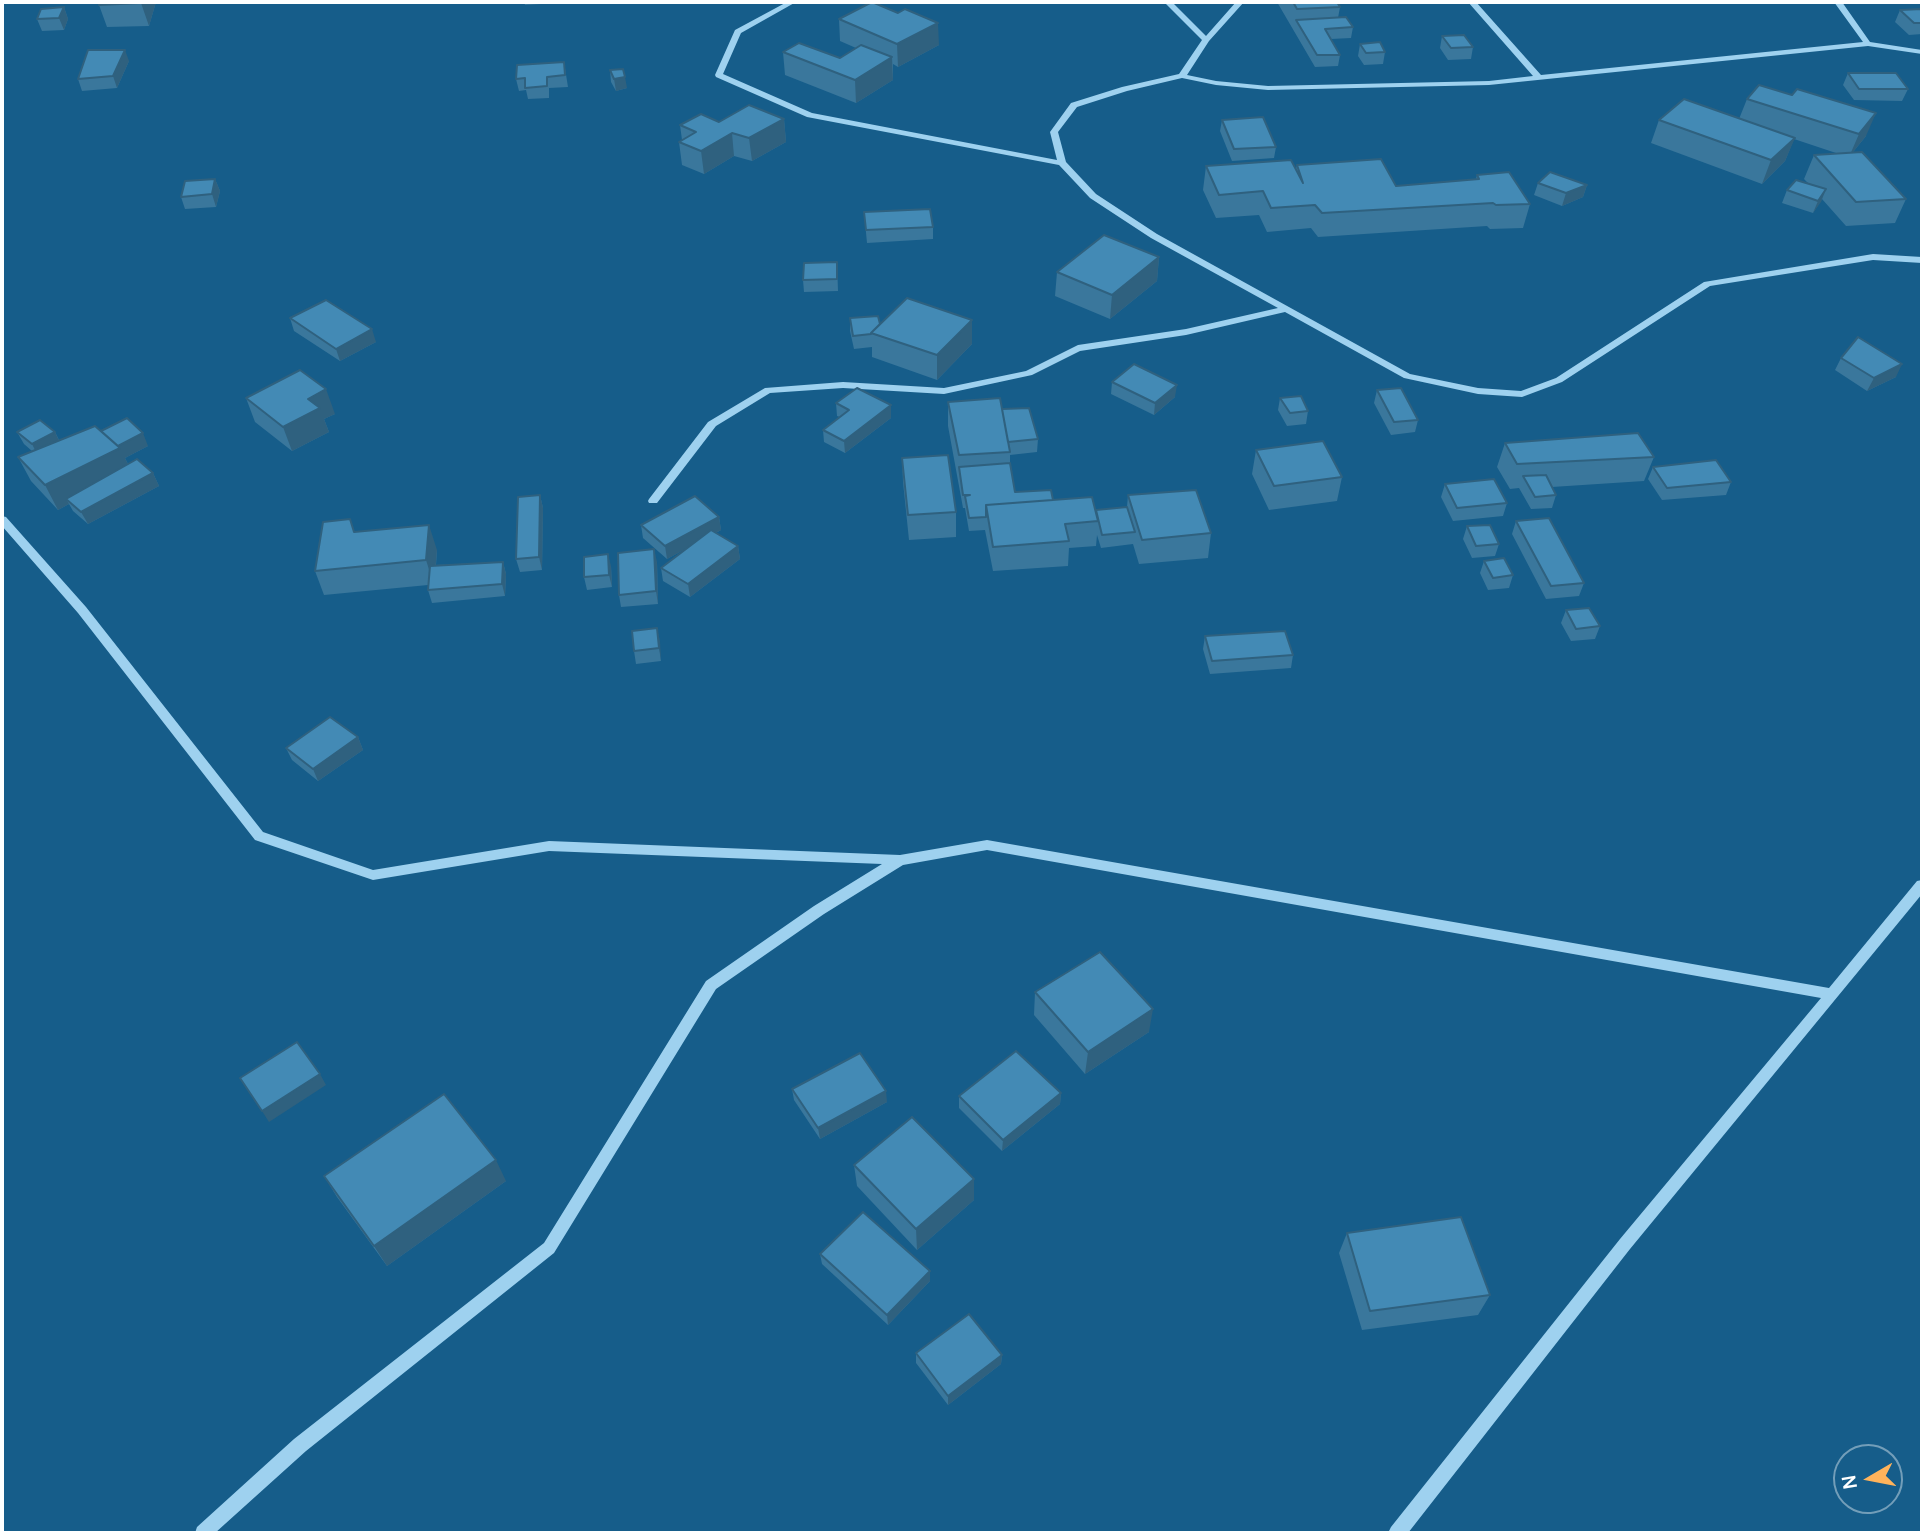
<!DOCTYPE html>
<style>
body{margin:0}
#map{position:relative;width:1924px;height:1535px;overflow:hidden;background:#165d8a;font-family:Manrope,sans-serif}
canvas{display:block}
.frame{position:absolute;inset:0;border:4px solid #fff;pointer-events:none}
.north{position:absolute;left:1833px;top:1444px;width:70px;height:70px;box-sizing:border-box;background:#165d8a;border:2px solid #739eb9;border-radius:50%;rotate:260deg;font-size:19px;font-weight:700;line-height:28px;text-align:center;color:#fff}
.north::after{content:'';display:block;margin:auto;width:24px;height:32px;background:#ffb35b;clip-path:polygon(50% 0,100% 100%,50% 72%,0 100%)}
</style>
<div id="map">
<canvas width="1924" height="1535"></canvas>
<div class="frame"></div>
<div class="north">N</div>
</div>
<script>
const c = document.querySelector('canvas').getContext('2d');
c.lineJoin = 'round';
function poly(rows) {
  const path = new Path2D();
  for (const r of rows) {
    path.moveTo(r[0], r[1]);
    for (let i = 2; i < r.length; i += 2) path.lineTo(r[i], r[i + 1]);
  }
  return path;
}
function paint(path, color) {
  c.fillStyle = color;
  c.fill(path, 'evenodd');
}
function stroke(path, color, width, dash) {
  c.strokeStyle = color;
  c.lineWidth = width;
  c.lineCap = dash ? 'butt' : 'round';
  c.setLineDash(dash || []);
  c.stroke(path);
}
paint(poly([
 [787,2,796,2,741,33,723,74,812,113,1057,160,1050,132,1071,103,1122,87,1179,74,1202,40,1164,2,1172,2,1206,36,1236,2,1244,2,1209,41,1187,75,1216,81,1268,86,1489,81,1533,76,1468,2,1476,2,1541,75,1863,42,1834,2,1842,2,1870,42,1922,50,1922,54,1868,46,1489,85,1268,90,1216,85,1182,78,1127,91,1077,107,1058,132,1066,162,1096,194,1157,234,1410,374,1478,388,1521,391,1556,378,1704,282,1873,254,1922,257,1922,263,1873,260,1710,286,1562,382,1522,397,1478,394,1404,378,1285,312,1186,335,1080,351,1032,375,944,394,843,388,770,393,716,426,657,503,649,503,648,501,649,499,708,422,765,388,843,382,944,388,1026,371,1078,345,1186,329,1278,308,1151,238,1090,198,1059,165,807,117,716,77,715,75,735,30,787,2],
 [2,516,6,517,86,607,263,832,373,870,549,841,900,855,987,840,1829,988,1917,881,1922,880,1922,894,1630,1249,1408,1533,1388,1533,1391,1527,1620,1239,1821,998,987,850,903,865,824,914,716,989,554,1253,306,1451,215,1533,195,1533,197,1527,294,1439,544,1243,706,981,814,906,882,864,549,851,373,880,255,840,78,613,2,526,2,516]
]), '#9ed1ef');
paint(poly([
 [156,2,149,26,107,27,99,5],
 [524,2,557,2,557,3,525,5],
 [1277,2,1337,2,1340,7,1338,18,1353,27,1351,38,1331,39,1340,55,1338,66,1315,67],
 [64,7,68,19,64,30,42,31,37,19],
 [1922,9,1922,34,1909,35,1895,22,1900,10],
 [839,19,939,45,898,67,893,64,893,80,856,103,785,75,783,52,840,58,856,48,840,41],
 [1442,36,1473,47,1471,59,1448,60,1440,48],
 [1360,44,1385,52,1383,64,1364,65,1358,56],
 [129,61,117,88,82,91,78,79],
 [564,62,568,87,549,88,549,98,528,99,526,90,519,91,516,79],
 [610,70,627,88,616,91,611,82],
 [1848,73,1908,89,1902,101,1854,100,1843,85],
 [1747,99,1866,136,1853,152,1906,199,1895,223,1846,226,1822,199,1813,213,1782,203,1787,190,1809,184,1804,179,1814,155,1839,154,1794,139,1785,161,1762,184,1651,143,1659,120,1739,119],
 [784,119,786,142,752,161,734,156,704,174,682,165,679,142,682,140,680,125,719,122],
 [1222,120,1276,147,1274,158,1232,161,1220,131],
 [1297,165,1396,186,1476,179,1477,175,1530,204,1523,228,1490,229,1487,226,1318,237,1311,228,1267,232,1259,215,1216,218,1203,190,1206,166,1296,169],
 [215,179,220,191,216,207,185,209,181,197],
 [1538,183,1587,185,1583,197,1562,206,1534,195],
 [864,212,933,227,933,239,867,243],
 [1159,257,1157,281,1110,319,1055,296,1057,272],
 [837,262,838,291,804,292,803,280],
 [290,318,376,342,340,361,294,331],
 [850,318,880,324,972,320,972,344,937,380,872,357,872,347,854,349,850,331],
 [1841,358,1896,377,1867,391,1835,370],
 [1112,382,1175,397,1154,415,1111,394],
 [1377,390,1418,420,1415,432,1391,435,1374,403],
 [246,398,335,414,324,419,329,432,292,451,255,422],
 [1280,398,1308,411,1306,424,1287,426,1278,410],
 [948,402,1002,409,1038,439,1037,452,1010,455,1010,464,1015,492,1096,510,1127,507,1128,495,1211,533,1208,558,1139,564,1133,544,1101,548,1097,535,1096,546,1069,548,1068,566,993,571,985,530,969,531,965,508,963,508,948,426],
 [836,403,891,405,891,418,845,453,824,442,823,430,840,417,837,416],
 [101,431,148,446,125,458,128,464,153,473,159,486,88,524,73,511,69,504,58,510,31,481,18,457,32,451,24,444,17,432,55,432,59,440],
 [1505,443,1654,457,1644,481,1552,487,1556,495,1552,508,1531,509,1519,488,1510,489,1497,467],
 [1256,450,1342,477,1337,501,1269,510,1252,474],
 [902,458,956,512,956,537,909,540,903,482],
 [1653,467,1731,482,1726,495,1662,500,1648,479],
 [1445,484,1507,503,1503,516,1453,521,1441,497],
 [540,495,543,508,542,570,520,572,516,559],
 [719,517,721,530,716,533,738,546,740,559,690,597,663,581,661,568,689,547,667,559,643,538,641,525],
 [1516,521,1584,583,1579,596,1546,599,1512,534],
 [1467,526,1499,544,1495,556,1472,558,1463,539],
 [354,532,437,550,436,565,503,562,506,574,505,596,432,603,428,590,428,585,324,595,315,571],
 [1484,561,1513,575,1509,588,1488,590,1480,573],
 [657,562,658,604,621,607,619,595],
 [611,566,612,587,587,590,584,577],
 [1566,610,1600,626,1595,639,1571,641,1561,623],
 [657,628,661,661,636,664,634,651],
 [1205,636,1293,655,1291,668,1210,674,1203,649],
 [358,737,363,750,318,781,292,760,286,748],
 [1035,992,1149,1032,1085,1074,1034,1015],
 [792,1089,887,1102,820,1139,794,1100],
 [1061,1093,1060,1104,1002,1151,959,1108,959,1096],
 [854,1165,974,1179,974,1200,917,1250,857,1186],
 [324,1176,506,1181,387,1266,337,1197],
 [1347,1233,1490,1295,1478,1315,1362,1330,1339,1253],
 [820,1254,930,1281,888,1325,822,1264],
 [916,1353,1002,1355,1001,1364,948,1405,916,1363]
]), '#3a779c');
paint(poly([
 [141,2,156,2,149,26,141,3],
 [64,7,68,19,64,30,59,18],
 [938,23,939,45,898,67,897,44],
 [125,50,129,61,117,88,113,76],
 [892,57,893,80,856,103,855,80],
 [625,77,627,88,616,91,614,79],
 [1876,113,1866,136,1849,157,1859,134],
 [784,119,786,142,752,161,749,138],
 [732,133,734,156,704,174,701,151],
 [1795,138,1785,161,1762,184,1771,160],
 [215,179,220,191,216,207,212,194],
 [1587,185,1583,197,1562,206,1566,193],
 [1826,189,1821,202,1813,213,1818,201],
 [1159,257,1157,281,1110,319,1112,295],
 [972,320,972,344,937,380,937,355],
 [372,329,376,342,340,361,336,349],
 [1902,364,1896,377,1867,391,1874,378],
 [1177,385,1175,397,1154,415,1155,403],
 [326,389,335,414,324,419,329,432,292,451,283,427,308,399],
 [891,405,891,418,845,453,844,441],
 [55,432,61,445,38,456,32,444],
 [143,433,148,446,125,458,132,473,66,499,69,504,58,510,45,485],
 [153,473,159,486,88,524,81,512],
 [540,495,543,508,542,570,539,557],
 [719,517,721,530,667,559,665,546],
 [429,525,437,550,434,585,426,560],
 [738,546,740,559,690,597,688,584],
 [654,549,657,562,658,604,656,591],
 [608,554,611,566,612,587,609,575],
 [503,562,506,574,505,596,502,584],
 [657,628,660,641,661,661,659,648],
 [358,737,363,750,318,781,313,769],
 [1153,1009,1149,1032,1085,1074,1088,1052],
 [320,1074,326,1085,269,1122,262,1111],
 [886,1091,887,1102,820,1139,818,1128],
 [1061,1093,1060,1104,1002,1151,1003,1140],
 [496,1160,506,1181,387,1266,374,1246],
 [974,1179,974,1200,917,1250,916,1229],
 [930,1271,930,1281,888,1325,887,1315],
 [1002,1355,1001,1364,948,1405,948,1396]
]), '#2f617f');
const building = poly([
 [100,2,141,2,141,3,99,5,100,2],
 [872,2,898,13,905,9,938,23,897,44,839,19,872,2],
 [1293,2,1337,2,1340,7,1297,9,1293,2],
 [64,7,59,18,37,19,41,9,64,7],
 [1922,9,1922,23,1914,23,1900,10,1922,9],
 [1346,17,1353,27,1325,29,1340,55,1317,55,1296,20,1346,17],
 [1464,35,1473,47,1451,48,1442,36,1464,35],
 [1380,42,1385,52,1366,53,1360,44,1380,42],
 [799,43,840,58,861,45,892,57,855,80,783,52,799,43],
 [88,50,125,50,113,76,78,79,88,50],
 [564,62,565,75,547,77,547,86,525,88,525,78,516,79,517,65,564,62],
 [623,69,625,77,614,79,610,70,623,69],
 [1848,73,1896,73,1908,89,1859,89,1848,73],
 [1759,85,1792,95,1797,89,1876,113,1859,134,1747,99,1759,85],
 [1684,99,1795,138,1771,160,1659,120,1684,99],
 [749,105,784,119,749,138,732,133,701,151,679,142,696,132,680,125,701,114,719,122,749,105],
 [1263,117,1276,147,1234,149,1222,120,1263,117],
 [1862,152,1906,199,1856,202,1814,155,1862,152],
 [1381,159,1396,186,1479,179,1477,175,1509,172,1530,204,1496,205,1493,203,1322,213,1315,205,1271,208,1263,191,1219,195,1206,166,1291,160,1303,183,1297,165,1381,159],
 [1550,172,1587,185,1566,193,1538,183,1550,172],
 [215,179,212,194,181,197,185,181,215,179],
 [1796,180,1826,189,1818,201,1787,190,1796,180],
 [930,209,933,227,866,230,864,212,930,209],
 [1104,235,1159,257,1112,295,1057,272,1104,235],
 [837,262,837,279,803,280,804,263,837,262],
 [907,298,972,320,937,355,871,333,907,298],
 [326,300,372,329,336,349,290,318,326,300],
 [878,316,880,324,871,333,871,334,853,336,850,318,878,316],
 [1858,337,1902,364,1874,378,1841,358,1858,337],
 [1134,364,1177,385,1155,403,1112,382,1134,364],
 [300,370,326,389,308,399,320,408,283,427,246,398,300,370],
 [857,388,891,405,844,441,823,430,849,410,836,403,857,388],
 [1401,388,1418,420,1394,422,1377,390,1401,388],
 [1301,396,1308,411,1290,413,1280,398,1301,396],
 [1000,398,1010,452,959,455,948,402,1000,398],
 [1029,408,1038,439,1008,442,1002,409,1029,408],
 [127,418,143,433,118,446,101,431,127,418],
 [40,420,55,432,32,444,17,432,40,420],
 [95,426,120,448,45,485,18,457,95,426],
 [1638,433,1654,457,1517,464,1505,443,1638,433],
 [1323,441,1342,477,1274,486,1256,450,1323,441],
 [948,455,956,512,908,515,902,458,948,455],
 [137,459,153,473,81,512,66,499,137,459],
 [1716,460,1731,482,1667,488,1653,467,1716,460],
 [1010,463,1015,492,1051,490,1053,500,986,505,986,517,969,518,965,496,970,495,963,495,959,467,1010,463],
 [1546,475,1556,495,1535,497,1523,476,1546,475],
 [1494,479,1507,503,1457,508,1445,484,1494,479],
 [1196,490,1211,533,1142,540,1128,495,1196,490],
 [540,495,539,557,516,559,518,497,540,495],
 [695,496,719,517,665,546,641,525,695,496],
 [1092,497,1098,521,1065,524,1069,541,993,547,986,505,1092,497],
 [1127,507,1135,532,1102,535,1096,510,1127,507],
 [1549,518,1584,583,1551,586,1516,521,1549,518],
 [350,519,354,532,429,525,426,560,315,571,323,522,350,519],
 [1490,525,1499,544,1476,546,1467,526,1490,525],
 [711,530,738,546,688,584,661,568,711,530],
 [654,549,656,591,619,595,618,553,654,549],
 [608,554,609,575,584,577,584,557,608,554],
 [1504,558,1513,575,1493,578,1484,561,1504,558],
 [503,562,502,584,428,590,430,566,503,562],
 [1589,608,1600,626,1576,629,1566,610,1589,608],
 [657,628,659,648,634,651,632,631,657,628],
 [1285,631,1293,655,1212,661,1205,636,1285,631],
 [330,717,358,737,313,769,286,748,330,717],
 [1100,952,1153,1009,1088,1052,1035,992,1100,952],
 [297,1042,320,1074,262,1111,240,1078,297,1042],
 [1016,1051,1061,1093,1003,1140,959,1096,1016,1051],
 [860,1053,886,1091,818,1128,792,1089,860,1053],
 [444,1094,496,1160,374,1246,324,1176,444,1094],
 [912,1117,974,1179,916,1229,854,1165,912,1117],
 [863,1212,930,1271,887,1315,820,1254,863,1212],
 [1461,1217,1490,1295,1370,1311,1347,1233,1461,1217],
 [969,1314,1002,1355,948,1396,916,1353,969,1314]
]);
paint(building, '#438ab5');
stroke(building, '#2f617f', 2);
</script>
